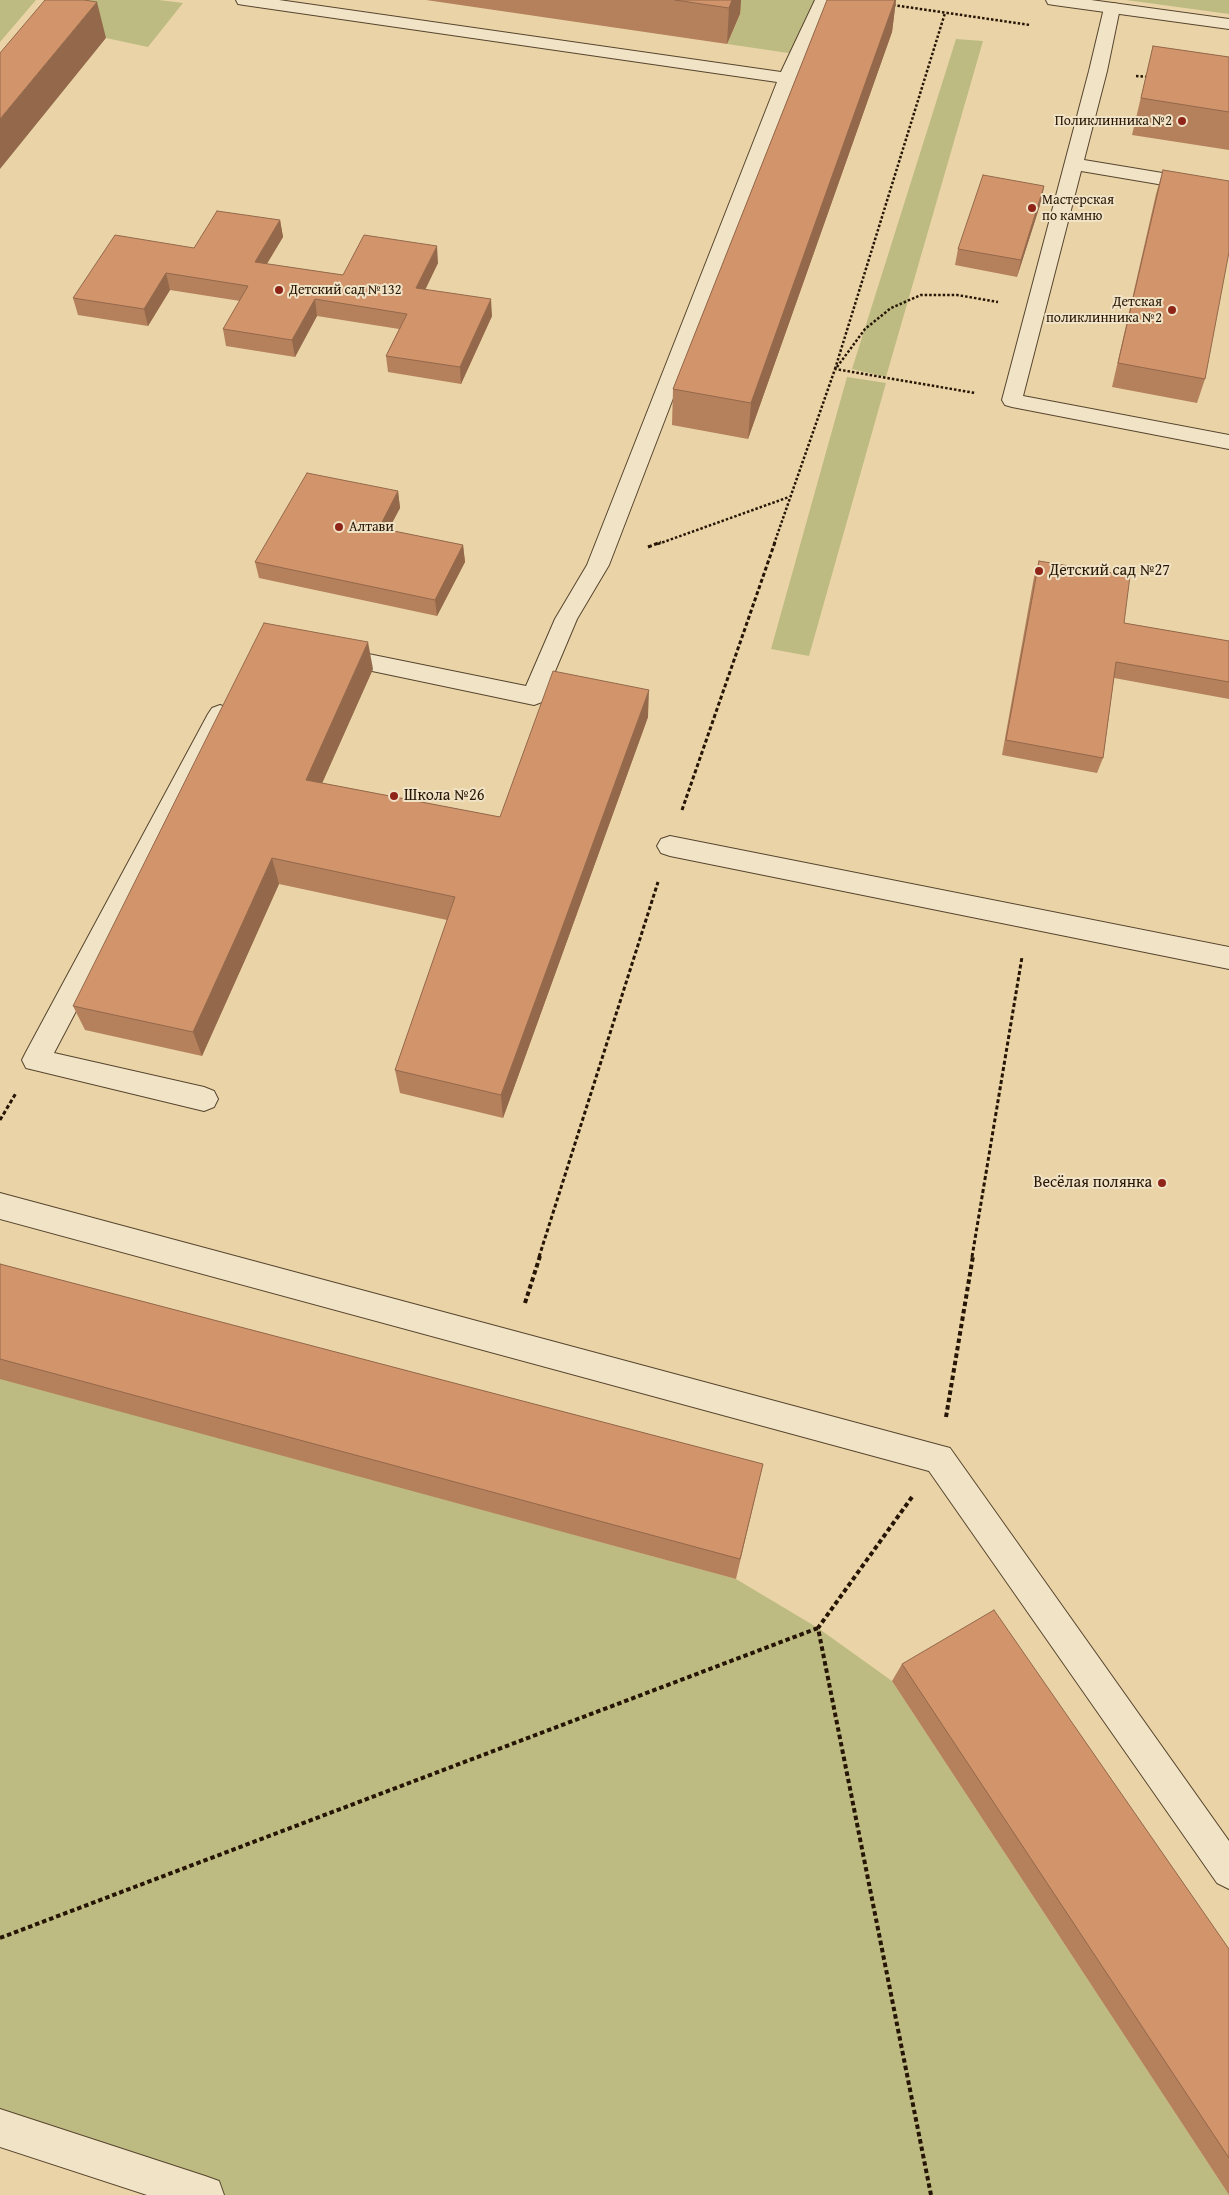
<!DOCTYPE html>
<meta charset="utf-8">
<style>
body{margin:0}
canvas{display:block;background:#ead4a7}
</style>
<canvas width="1229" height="2195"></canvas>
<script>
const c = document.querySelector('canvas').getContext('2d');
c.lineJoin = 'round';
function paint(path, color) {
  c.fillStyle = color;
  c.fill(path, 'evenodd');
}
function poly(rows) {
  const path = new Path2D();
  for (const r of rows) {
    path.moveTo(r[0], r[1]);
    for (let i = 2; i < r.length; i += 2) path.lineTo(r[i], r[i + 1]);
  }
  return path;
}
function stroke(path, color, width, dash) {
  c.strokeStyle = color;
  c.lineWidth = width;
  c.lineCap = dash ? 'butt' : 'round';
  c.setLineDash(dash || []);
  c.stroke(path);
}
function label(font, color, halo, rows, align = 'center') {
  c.font = font + ' "Gentium Book Plus",serif';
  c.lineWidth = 4;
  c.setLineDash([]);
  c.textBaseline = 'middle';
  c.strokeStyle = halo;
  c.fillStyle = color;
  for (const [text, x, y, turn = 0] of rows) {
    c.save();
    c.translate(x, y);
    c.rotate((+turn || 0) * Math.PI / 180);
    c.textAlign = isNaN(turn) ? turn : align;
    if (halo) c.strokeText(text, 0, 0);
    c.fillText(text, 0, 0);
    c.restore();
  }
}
paint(poly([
 [0,0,36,0,0,42],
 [78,0,159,0,183,3,148,47,106,38],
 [640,0,819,0,795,54,727,44,740,15],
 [1126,0,1229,0,1229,14],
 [956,39,983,41,886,377,852,369],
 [847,377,886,383,809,656,771,649],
 [0,1378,736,1579,818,1628,892,1681,1229,2195,205,2195,0,2128]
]), '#bebb82');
const service = poly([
 [236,0,279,0,781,72,815,0,831,0,796,78,609,565,577,619,542,702,534,705,334,663,326,661,322,655,326,649,334,647,526,686,555,619,587,565,777,82,244,5,238,4,236,0],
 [1112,3,1118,4,1120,8,1107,71,1084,160,1229,184,1229,196,1081,171,1023,396,1229,435,1229,449,1012,407,1005,405,1002,400,1089,71,1104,8,1106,4,1112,3],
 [220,705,228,708,232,714,54,1053,204,1087,214,1091,218,1099,214,1107,204,1111,26,1068,22,1060,26,1052,208,714,212,708,220,705],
 [670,836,1229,947,1229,969,670,856,661,853,657,846,661,839,670,836],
 [0,1193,950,1448,1229,1841,1229,1889,1217,1883,929,1471,0,1219,0,1193],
 [0,2109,205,2176,219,2181,224,2195,147,2195,0,2147,0,2109]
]);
const minor = poly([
 [1046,0,1091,0,1229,19,1229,29,1054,5,1048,4,1046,0]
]);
stroke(service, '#57452e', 2);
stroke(minor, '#57452e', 2);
stroke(poly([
 [893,5,1030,25],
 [1136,76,1150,77],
 [837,367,865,329,891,308,921,295,957,295,998,302],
 [835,369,945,13],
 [658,544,789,497],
 [774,544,835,369,975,393]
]), '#261505', 2.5, [2.5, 2]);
stroke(poly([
 [648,547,661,542],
 [682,810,775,542],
 [0,1120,16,1093],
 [539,1257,658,882],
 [972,1257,1022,957]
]), '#261505', 3, [4, 2.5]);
stroke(poly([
 [525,1303,540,1256],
 [946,1417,973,1256],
 [912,1497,818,1628,931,2195],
 [0,1938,818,1628]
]), '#261505', 4, [4.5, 3]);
paint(service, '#f1e3c6');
paint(minor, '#f1e3c6');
paint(poly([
 [426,0,741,0,740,14,727,44],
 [827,0,896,0,892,32,748,439,672,425,673,389],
 [1153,46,1229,57,1229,150,1132,135],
 [1163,170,1205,379,1197,403,1112,387,1156,194],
 [1044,186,1041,202,1017,277,955,265,958,249],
 [280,220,283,237,267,264,343,275,438,263,425,289,492,316,461,384,388,372,386,356,399,329,317,316,295,357,226,346,223,329,240,301,170,290,148,326,78,315,73,298,194,248],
 [398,491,400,508,388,530,463,545,465,562,437,616,259,578,255,562],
 [1039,561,1124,623,1229,641,1229,699,1114,678,1103,758,1097,773,1002,755,1034,577],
 [373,669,322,783,500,817,648,717,503,1118,400,1093,395,1070,447,920,279,884,202,1056,85,1030,73,1006],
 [0,1264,763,1464,736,1579,0,1379],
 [902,1664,1229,1949,1229,2195,892,1681]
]), '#b5805c');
paint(poly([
 [732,0,741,0,740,14,727,44,729,8],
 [895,0,896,0,892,32,748,439,751,403],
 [97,2,106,38,0,169,0,119],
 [1044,186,1041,202,1017,277,1021,260],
 [280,220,283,237,258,278,255,262],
 [437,246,438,263,418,305,416,288],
 [166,273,170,290,148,326,144,309],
 [315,299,317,316,295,357,292,340],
 [491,299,492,316,461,384,460,367],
 [398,491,400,508,381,544,379,528],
 [463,545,465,562,437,616,435,600],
 [368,642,373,669,312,806,306,780],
 [649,690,648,717,503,1118,501,1095],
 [272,858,279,884,202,1056,193,1032]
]), '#93684b');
const building = poly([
 [45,0,84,0,97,2,0,119,0,53,45,0],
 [675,0,732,0,729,8,675,0],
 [827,0,895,0,751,403,673,389,827,0],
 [1153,46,1229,57,1229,112,1141,98,1153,46],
 [1163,170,1229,181,1229,252,1205,379,1118,363,1163,170],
 [983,175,1044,186,1021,260,958,249,983,175],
 [217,211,280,220,255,262,343,275,364,235,437,246,416,288,491,299,460,367,386,356,407,314,315,299,292,340,223,329,248,286,166,273,144,309,73,298,115,235,194,248,217,211],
 [307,473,398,491,379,528,463,545,435,600,255,562,307,473],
 [1039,561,1130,576,1124,623,1229,641,1229,682,1116,662,1103,758,1006,740,1039,561],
 [264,623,368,642,306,780,500,817,553,671,649,690,501,1095,395,1070,455,897,272,858,193,1032,73,1006,264,623],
 [0,1264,763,1464,740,1559,0,1359,0,1264],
 [994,1610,1229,1949,1229,2158,902,1664,994,1610]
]);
paint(building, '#d2956b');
stroke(building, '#93684b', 1);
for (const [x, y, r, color] of [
 [1182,121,5,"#8f2418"],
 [1032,208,5,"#8f2418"],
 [279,290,5,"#8f2418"],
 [1172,310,5,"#8f2418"],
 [339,527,5,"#8f2418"],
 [1039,571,5,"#8f2418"],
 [394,796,5,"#8f2418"],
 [1162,1183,5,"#8f2418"]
]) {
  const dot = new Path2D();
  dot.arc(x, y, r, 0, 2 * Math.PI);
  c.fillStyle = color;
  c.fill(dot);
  stroke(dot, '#f1e3c6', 2);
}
label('14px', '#261505', '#f1e3c6', [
 ["Поликлинника №2",1172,121,"right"],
 ["Мастерская",1042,200],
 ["по камню",1042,216],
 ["Детский сад №132",289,290],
 ["Детская",1162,302,"right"],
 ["поликлинника №2",1162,318,"right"],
 ["Алтави",349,527]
], 'left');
label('16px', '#261505', '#f1e3c6', [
 ["Детский сад №27",1049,571],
 ["Школа №26",404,796],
 ["Весёлая полянка",1152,1183,"right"]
], 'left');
</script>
